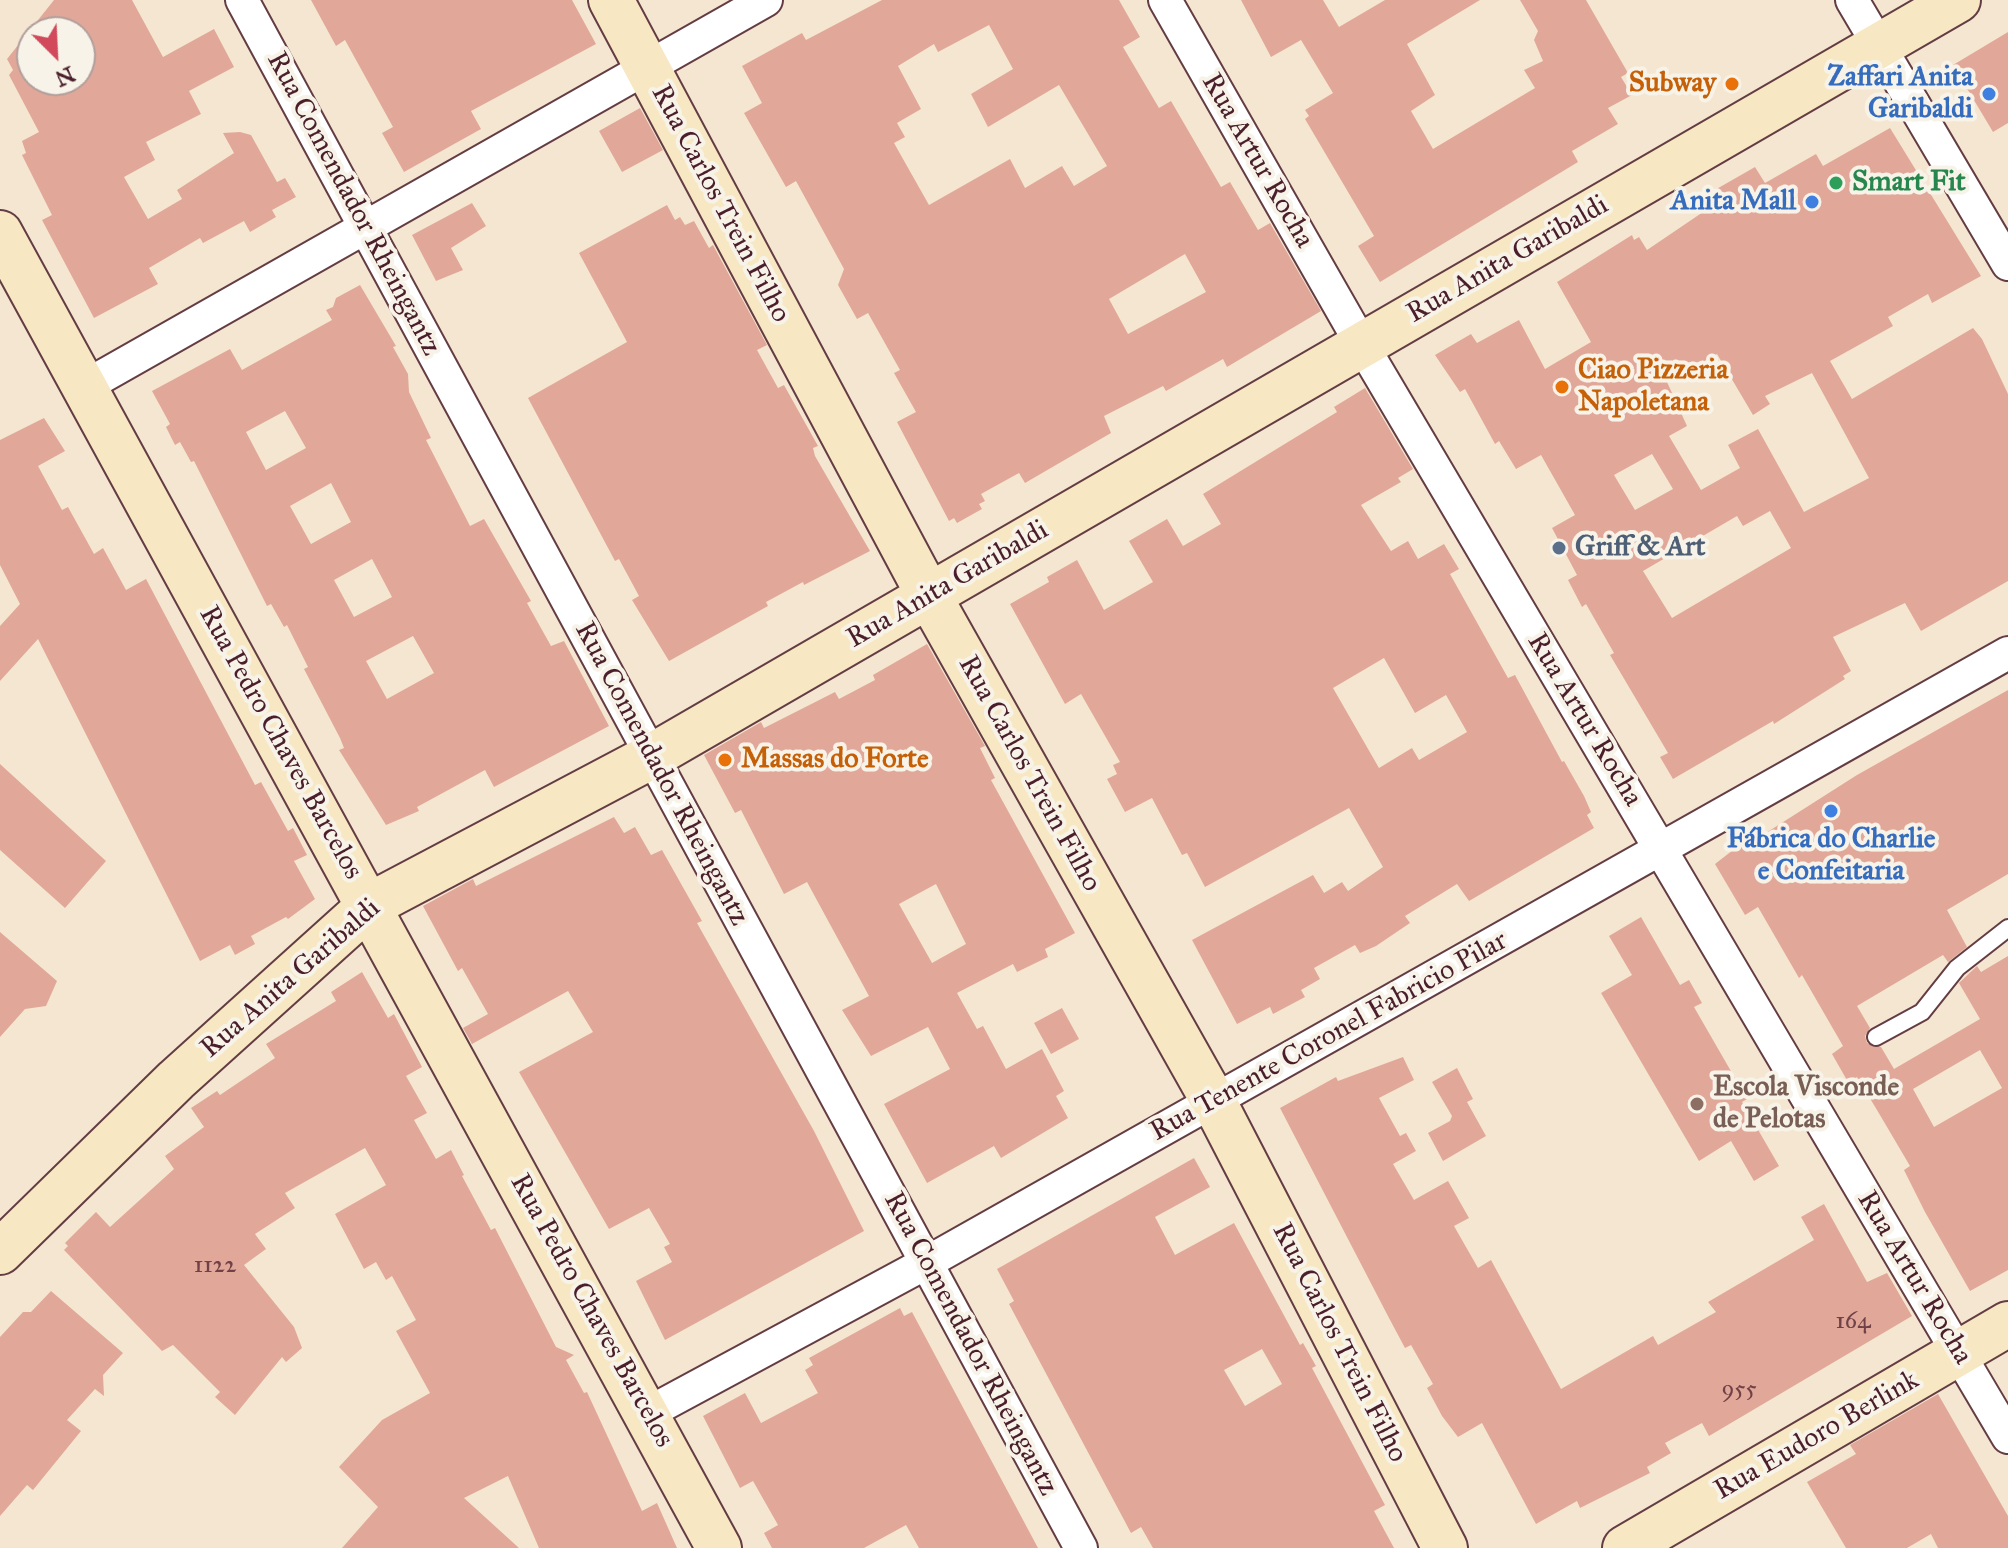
<!DOCTYPE html>
<meta charset="utf-8">
<style>
body{margin:0}
#map{position:relative;width:2008px;height:1548px;overflow:hidden;background:#f5e6d1;font-family:"IM FELL Great Primer",serif}
canvas{display:block}
.north{position:absolute;left:16px;top:16px;width:80px;height:80px;box-sizing:border-box;background:#f7f3e8;border:2px solid #b29e9c;border-radius:50%;rotate:156deg;font-size:22px;font-weight:700;line-height:32px;text-align:center;color:#4a1f2b}
.north::after{content:'';display:block;margin:auto;width:28px;height:36px;background:#d1495b;clip-path:polygon(50% 0,100% 100%,50% 72%,0 100%)}
</style>
<div id="map">
<canvas width="2008" height="1548"></canvas>
<div class="north">N</div>
</div>
<script>
const c = document.querySelector('canvas').getContext('2d');
c.lineJoin = 'round';
function paint(path, color) {
  c.fillStyle = color;
  c.fill(path, 'evenodd');
}
function poly(rows) {
  const path = new Path2D();
  for (const r of rows) {
    path.moveTo(r[0], r[1]);
    for (let i = 2; i < r.length; i += 2) path.lineTo(r[i], r[i + 1]);
  }
  return path;
}
function stroke(path, color, width, dash) {
  c.strokeStyle = color;
  c.lineWidth = width;
  c.lineCap = dash ? 'butt' : 'round';
  c.setLineDash(dash || []);
  c.stroke(path);
}
function label(font, color, halo, rows, align = 'center') {
  c.font = font + ' "IM FELL Great Primer",serif';
  c.lineWidth = 8;
  c.setLineDash([]);
  c.textBaseline = 'middle';
  c.strokeStyle = halo;
  c.fillStyle = color;
  for (const [text, x, y, turn = 0] of rows) {
    c.save();
    c.translate(x, y);
    c.rotate((+turn || 0) * Math.PI / 180);
    c.textAlign = isNaN(turn) ? turn : align;
    if (halo) c.strokeText(text, 0, 0);
    c.fillText(text, 0, 0);
    c.restore();
  }
}
paint(poly([
 [54,0,132,0,163,57,214,29,234,67,189,91,201,114,146,142,155,160,124,177,148,219,182,199,177,190,234,153,223,133,240,132,251,135,277,182,285,178,296,197,272,210,276,217,250,232,244,221,203,243,200,238,149,268,158,284,94,318,42,220,52,215,22,155,26,153,22,141,39,132,9,75,13,70,7,59],
 [32,32,80,32,80,80,32,80],
 [311,0,572,0,596,44,471,111,481,129,404,172,382,133,393,127,345,40,336,46],
 [882,0,1119,0,1140,37,1123,47,1159,108,1171,101,1221,187,1230,182,1258,230,1270,223,1321,311,1227,367,1223,359,1166,391,1163,386,1104,416,1111,433,1025,483,1019,473,981,494,985,501,979,504,982,509,957,523,954,518,949,521,897,422,916,412,894,373,900,370,868,313,857,319,838,285,844,269,796,181,786,187,744,113,762,103,742,66,802,33,806,40],
 [989,25,1013,69,971,94,988,127,1059,85,1107,166,1074,186,1062,166,1025,188,1010,159,929,205,894,143,905,137,897,123,921,109,898,66,934,44,938,52],
 [1185,254,1206,292,1128,334,1109,299],
 [1241,0,1323,0,1339,27,1385,0,1480,0,1407,44,1435,95,1411,111,1433,149,1535,88,1524,70,1543,61,1534,40,1538,31,1520,0,1586,0,1628,73,1621,77,1632,95,1608,108,1618,124,1572,151,1578,162,1380,282,1358,246,1374,236,1305,119,1309,116,1305,110,1333,93,1301,40,1271,57],
 [2008,32,2008,123,1993,132,1953,65],
 [640,108,663,150,622,172,599,131],
 [1890,128,1981,276,1932,303,1928,294,1888,317,1893,326,1830,361,1852,399,1973,328,1982,339,2008,394,2008,581,1921,631,1905,603,1833,637,1851,671,1843,676,1845,679,1774,724,1773,721,1673,779,1660,757,1668,753,1610,655,1614,653,1586,604,1582,607,1568,580,1577,575,1552,528,1575,515,1541,455,1516,469,1499,441,1495,444,1465,389,1460,392,1435,355,1471,334,1477,343,1519,320,1545,369,1591,342,1557,282,1632,235,1634,240,1639,237,1647,250,1706,210,1699,199,1755,167,1765,183,1816,154,1823,166],
 [1717,354,1753,415,1770,404,1765,396,1812,373,1869,478,1804,512,1758,429,1728,445,1740,468,1701,490,1669,436,1687,426,1667,382],
 [1652,454,1673,489,1635,510,1614,475],
 [1770,511,1791,548,1672,618,1643,571,1737,516,1743,526],
 [472,203,486,226,451,248,463,270,436,281,412,235],
 [667,205,675,220,680,217,685,225,694,221,709,248,713,245,767,345,757,350,778,388,784,385,818,446,813,448,815,456,870,551,804,585,803,582,766,602,768,606,669,661,632,600,639,596,619,559,615,561,528,398,627,342,579,253],
 [360,285,396,346,393,347,408,374,409,392,431,438,426,440,470,526,484,519,531,601,527,603,551,646,564,641,609,726,494,787,485,770,417,807,419,811,386,825,339,750,344,748,340,738,304,669,308,667,287,625,284,627,271,604,267,606,194,461,191,462,180,442,175,445,166,427,170,424,152,391,230,349,242,370,332,320,326,310,333,307,336,298],
 [285,411,306,448,266,470,246,432],
 [331,483,351,522,311,544,290,506],
 [372,559,392,597,354,617,334,580],
 [413,636,434,673,387,699,366,661],
 [1365,388,1413,469,1398,478,1401,482,1361,505,1391,551,1408,541,1418,559,1444,544,1459,569,1450,574,1508,678,1515,675,1562,762,1564,761,1584,796,1591,812,1587,815,1594,828,1469,901,1457,884,1405,916,1410,923,1376,946,1360,953,1355,945,1314,968,1320,979,1301,990,1305,997,1273,1014,1270,1007,1237,1024,1192,940,1313,875,1324,893,1342,882,1348,891,1383,867,1349,808,1205,887,1187,853,1182,855,1152,798,1125,812,1107,779,1117,774,1113,765,1120,762,1081,694,1065,704,1010,604,1049,582,1047,577,1077,560,1104,610,1153,582,1129,541,1167,519,1183,546,1221,524,1203,494,1337,412,1334,407],
 [1384,658,1415,713,1446,695,1467,732,1419,760,1412,748,1379,768,1333,688],
 [44,418,65,451,38,466,62,510,68,507,94,554,103,548,126,590,146,579,255,785,261,782,288,831,293,828,307,855,294,861,315,899,288,919,286,917,251,936,255,944,235,955,230,945,200,961,38,639,0,681,0,626,20,604,0,565,0,440],
 [927,644,985,746,980,748,995,778,991,780,1075,933,1045,949,1048,957,1017,972,1013,964,957,993,977,1029,983,1026,1006,1069,1042,1049,1064,1091,1056,1096,1068,1118,1001,1158,994,1146,927,1183,884,1104,950,1069,928,1027,871,1056,842,1010,869,996,807,882,784,894,741,810,735,813,704,755,761,722,764,728,835,692,839,699,875,680,873,675],
 [936,884,966,944,932,963,899,904],
 [2008,690,2008,874,1947,910,1967,947,1948,962,1943,955,1857,1006,1870,1028,1865,1036,1867,1043,1881,1047,1894,1069,1980,1019,1959,983,1977,966,1981,972,2008,956,2008,1270,1970,1291,1925,1212,1904,1170,1910,1166,1877,1110,1857,1077,1848,1082,1832,1054,1843,1046,1802,975,1799,978,1758,907,1745,915,1715,864,1755,833,1758,838,1857,775],
 [1980,1050,2002,1088,1934,1127,1913,1089],
 [0,764,106,861,65,908,0,850],
 [614,817,624,833,635,827,651,855,662,850,702,921,697,923,814,1131,864,1231,665,1340,636,1281,672,1262,664,1247,670,1244,649,1208,609,1229,519,1072,593,1032,568,991,472,1044,463,1028,488,1014,462,968,458,971,423,906,473,879,476,886],
 [1641,917,1680,985,1689,980,1702,1003,1694,1007,1747,1099,1742,1102,1779,1166,1754,1181,1731,1141,1699,1161,1601,993,1632,975,1609,936],
 [0,932,57,981,46,1006,25,1009,0,1037],
 [362,972,388,1018,394,1014,422,1067,406,1076,427,1113,414,1120,436,1159,451,1150,464,1175,462,1176,491,1230,495,1228,556,1347,574,1355,566,1360,584,1393,587,1392,642,1511,657,1503,677,1548,539,1548,508,1476,464,1498,519,1548,342,1548,378,1507,339,1467,382,1420,430,1393,396,1331,416,1320,392,1276,386,1280,376,1262,364,1269,335,1214,386,1185,365,1148,285,1193,295,1208,255,1234,266,1249,244,1265,294,1327,302,1348,286,1362,282,1357,235,1415,215,1397,220,1392,173,1345,162,1351,64,1250,68,1246,65,1243,96,1212,110,1227,174,1169,165,1156,204,1127,191,1108,217,1091,220,1095,275,1058,266,1044,336,1001,331,992],
 [1062,1008,1079,1039,1051,1054,1034,1023],
 [1403,1057,1414,1080,1379,1098,1400,1136,1406,1133,1416,1151,1393,1164,1414,1200,1448,1181,1469,1218,1454,1226,1478,1268,1491,1260,1561,1389,1653,1336,1658,1345,1716,1312,1708,1302,1814,1240,1801,1217,1824,1204,1867,1282,1887,1273,1912,1316,1709,1436,1702,1423,1665,1443,1671,1453,1647,1467,1650,1473,1580,1508,1577,1501,1536,1524,1482,1423,1458,1437,1442,1416,1427,1388,1433,1384,1411,1345,1405,1348,1389,1318,1280,1108,1336,1077,1338,1081],
 [1457,1068,1473,1099,1467,1102,1486,1136,1443,1161,1428,1133,1450,1121,1452,1116,1432,1082],
 [1194,1158,1210,1187,1155,1217,1175,1255,1234,1223,1300,1345,1303,1343,1316,1366,1312,1368,1385,1505,1374,1511,1394,1548,1153,1548,1141,1527,1131,1533,1009,1304,1014,1301,997,1269],
 [1262,1349,1282,1384,1245,1406,1224,1370],
 [51,1291,123,1353,103,1375,104,1396,95,1389,67,1420,81,1431,33,1490,27,1485,0,1516,0,1337,23,1312,31,1312],
 [900,1308,904,1316,912,1312,1038,1548,919,1548,906,1525,864,1548,772,1548,764,1533,778,1525,753,1481,740,1488,703,1416,745,1393,761,1423,818,1393,805,1370,813,1365,809,1358],
 [1938,1394,2008,1516,2008,1548,1938,1548,1931,1534,1907,1548,1846,1548,1807,1482,1856,1454,1850,1445]
]), '#e1a899');
const lane = poly([
 [1876,1037,1922,1012,1957,968,2008,928]
]);
const street = poly([
 [242,0,1081,1548],
 [1165,0,1362,345,2008,1437],
 [1852,0,2008,264],
 [82,388,766,0],
 [646,1414,926,1263,2008,653]
]);
const secondary = poly([
 [611,0,929,596,1214,1102,1445,1548],
 [0,233,719,1548],
 [0,1252,176,1080,370,905,652,756,1958,0],
 [1625,1548,2008,1324]
]);
stroke(lane, '#643d44', 20);
stroke(street, '#643d44', 36);
stroke(secondary, '#643d44', 48);
stroke(lane, '#fff', 16);
stroke(street, '#fff', 32);
stroke(secondary, '#f7e8c3', 44);
for (const [x, y, r, color] of [
 [1732,84,8,"#e8710a"],
 [1989,94,8,"#3f7fe0"],
 [1836,183,8,"#2e9e5b"],
 [1812,202,8,"#3f7fe0"],
 [1562,387,8,"#e8710a"],
 [1559,548,8,"#5c6f8a"],
 [725,760,8,"#e8710a"],
 [1831,811,8,"#3f7fe0"],
 [1697,1104,8,"#8d6e63"]
]) {
  const dot = new Path2D();
  dot.arc(x, y, r, 0, 2 * Math.PI);
  c.fillStyle = color;
  c.fill(dot);
  stroke(dot, '#f7f3e8', 3);
}
label('24px', '#704146', null, [
 ["1122",215,1266],
 ["164",1853,1322],
 ["955",1739,1390]
]);
label('bold 28px', '#366cbe', '#f7f3e8', [
 ["Zaffari Anita",1973,78],
 ["Garibaldi",1973,110],
 ["Anita Mall",1796,202],
 ["Fábrica do Charlie",1831,840,"center"],
 ["e Confeitaria",1831,872,"center"]
], 'right');
label('bold 28px', '#c56008', '#f7f3e8', [
 ["Subway",1716,84,"right"],
 ["Ciao Pizzeria",1578,371],
 ["Napoletana",1578,403],
 ["Massas do Forte",741,760]
], 'left');
label('28px', '#4a1f2b', '#f7f3e8', [
 ["Rua Artur Rocha",1257,161,60],
 ["Rua Comendador Rheingantz",353,204,62],
 ["Rua Carlos Trein Filho",720,204,62],
 ["Rua Anita Garibaldi",1508,260,-30],
 ["Rua Anita Garibaldi",948,585,-30],
 ["Rua Artur Rocha",1584,720,59],
 ["Rua Pedro Chaves Barcelos",280,743,61],
 ["Rua Comendador Rheingantz",661,774,62],
 ["Rua Carlos Trein Filho",1029,774,61],
 ["Rua Anita Garibaldi",291,979,-41],
 ["Rua Tenente Coronel Fabricio Pilar",1329,1037,-29],
 ["Rua Artur Rocha",1914,1278,59],
 ["Rua Pedro Chaves Barcelos",591,1311,61],
 ["Rua Carlos Trein Filho",1339,1343,63],
 ["Rua Comendador Rheingantz",970,1344,62],
 ["Rua Eudoro Berlink",1817,1436,-30]
]);
label('bold 28px', '#27864d', '#f7f3e8', [
 ["Smart Fit",1852,183]
], 'left');
label('bold 28px', '#4e5e75', '#f7f3e8', [
 ["Griff & Art",1575,548]
], 'left');
label('bold 28px', '#785e54', '#f7f3e8', [
 ["Escola Visconde",1713,1088],
 ["de Pelotas",1713,1120]
], 'left');
</script>
